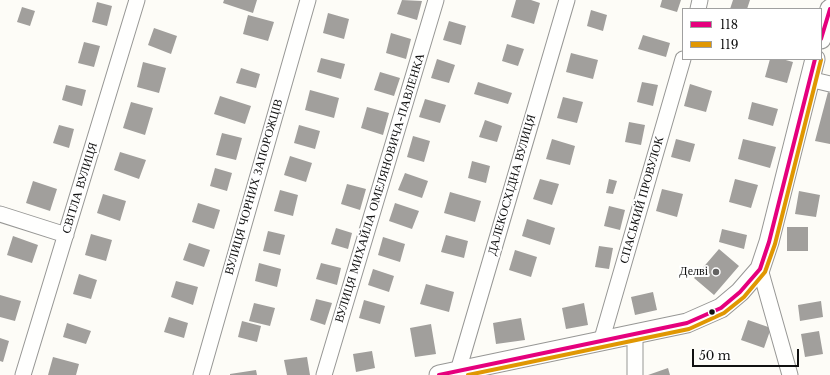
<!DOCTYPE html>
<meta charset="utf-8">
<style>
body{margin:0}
#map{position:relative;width:830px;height:375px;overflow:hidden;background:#fdfcf7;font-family:"Libre Baskerville",serif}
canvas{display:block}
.legend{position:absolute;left:682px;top:8px;width:140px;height:52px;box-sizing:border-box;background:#fff;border:1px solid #a0a0a0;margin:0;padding:5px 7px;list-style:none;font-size:12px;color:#111}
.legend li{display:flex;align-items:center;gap:8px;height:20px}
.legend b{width:20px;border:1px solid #a0a0a0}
.scale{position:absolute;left:692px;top:349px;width:107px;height:18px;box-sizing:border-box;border:2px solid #111;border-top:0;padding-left:5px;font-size:12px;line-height:14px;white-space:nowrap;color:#111;-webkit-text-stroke:3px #fff;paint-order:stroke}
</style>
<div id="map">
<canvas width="830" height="375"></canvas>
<ul class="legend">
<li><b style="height:5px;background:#e5007d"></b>118</li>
<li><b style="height:5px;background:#e09702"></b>119</li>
</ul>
<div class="scale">50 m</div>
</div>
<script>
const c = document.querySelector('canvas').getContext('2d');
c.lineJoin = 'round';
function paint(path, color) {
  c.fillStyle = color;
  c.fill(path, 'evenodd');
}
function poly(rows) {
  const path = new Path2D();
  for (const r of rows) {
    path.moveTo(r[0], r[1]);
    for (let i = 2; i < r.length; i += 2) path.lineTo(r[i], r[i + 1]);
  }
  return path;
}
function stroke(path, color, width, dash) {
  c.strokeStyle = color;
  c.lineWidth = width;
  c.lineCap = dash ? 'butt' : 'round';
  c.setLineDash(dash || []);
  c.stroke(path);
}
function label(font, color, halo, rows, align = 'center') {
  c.font = font + ' "Libre Baskerville",serif';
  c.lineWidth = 4;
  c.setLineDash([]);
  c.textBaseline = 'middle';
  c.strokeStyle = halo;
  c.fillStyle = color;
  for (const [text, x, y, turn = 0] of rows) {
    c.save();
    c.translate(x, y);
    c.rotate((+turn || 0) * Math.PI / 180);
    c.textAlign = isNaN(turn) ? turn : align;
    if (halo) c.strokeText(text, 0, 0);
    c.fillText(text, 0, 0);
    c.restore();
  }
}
paint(poly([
 [224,0,257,0,253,13,223,3],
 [402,0,422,1,417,20,397,14],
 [516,0,531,0,540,3,534,24,511,17],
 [662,0,681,0,677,12,660,7],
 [733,0,750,0,747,9,730,9],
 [97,2,112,6,107,26,92,22],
 [22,7,35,11,30,26,17,22],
 [591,10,607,15,603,31,587,26],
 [328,13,349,19,344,39,323,33],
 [248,15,274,22,268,41,243,34],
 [449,21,466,26,461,45,443,40],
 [154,28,177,36,171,54,148,45],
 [391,33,411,39,406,59,386,53],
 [643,35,670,43,666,57,638,49],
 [84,42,100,46,94,67,78,63],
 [507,44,524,49,518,66,502,61],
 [571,53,598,60,593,79,566,72],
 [321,58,345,64,341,79,317,72],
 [437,59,455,65,449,83,431,78],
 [770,59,782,59,793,62,787,83,765,77],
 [143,62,166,68,159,93,137,87],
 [241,68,260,74,256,88,236,83],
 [380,72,400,78,394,96,374,90],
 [478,82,512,93,508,104,474,94],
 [642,82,658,85,653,106,637,102],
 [690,84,712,91,706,112,684,106],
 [66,85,86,90,82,106,62,100],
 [310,90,339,98,334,118,305,110],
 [828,92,830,93,830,144,815,141],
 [220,96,251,106,245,124,214,114],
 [563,97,583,102,577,123,557,118],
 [425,99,446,105,440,123,419,117],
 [131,102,153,108,145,135,123,128],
 [752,102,778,109,773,126,748,119],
 [367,107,389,113,383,135,361,128],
 [485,120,502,126,497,142,479,137],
 [629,122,645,125,641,145,625,142],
 [59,125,74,129,69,148,53,143],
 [299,125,320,131,315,149,294,143],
 [222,133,242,138,236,160,216,155],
 [413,136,430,141,424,162,407,157],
 [552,139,575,146,570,165,546,159],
 [676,139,695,144,690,162,671,157],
 [743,139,776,147,770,168,738,159],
 [120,152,146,160,139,179,114,170],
 [290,156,312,163,306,182,284,175],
 [472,161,490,166,486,183,468,178],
 [215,168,232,173,227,191,210,186],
 [405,173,428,181,422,198,398,190],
 [540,179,559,184,552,205,533,199],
 [609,179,617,181,613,194,606,193],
 [735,179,758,185,751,208,729,202],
 [33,181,57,189,50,211,26,203],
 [347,184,366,189,360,210,341,204],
 [662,189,683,194,677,217,656,211],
 [280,190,298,195,293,216,274,211],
 [799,191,820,195,816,217,795,214],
 [450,192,481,201,475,222,444,213],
 [103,194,126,201,120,221,97,213],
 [198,203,220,210,214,229,192,222],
 [395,203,419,211,412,229,389,221],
 [609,206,625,210,620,230,604,226],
 [527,219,555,228,550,245,522,236],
 [787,227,808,227,808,251,787,251],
 [336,228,352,233,348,249,331,244],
 [722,229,747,235,744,249,719,242],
 [268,231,285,235,280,255,263,251],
 [91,234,112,240,106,261,85,255],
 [446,235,468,241,464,258,441,252],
 [13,236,38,245,32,263,7,255],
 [383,237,405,244,400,262,378,255],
 [189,243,210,250,204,267,183,260],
 [599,246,613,248,609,269,595,267],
 [719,249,739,266,714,295,694,278],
 [515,250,537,257,531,277,509,270],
 [259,263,281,269,277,287,255,281],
 [321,263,341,268,337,285,316,279],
 [373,269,394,276,389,292,368,285],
 [79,274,97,280,91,299,73,294],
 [176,281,198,287,193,305,171,297],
 [426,284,454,292,449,312,420,304],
 [653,292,657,310,635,315,631,297],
 [0,295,21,301,15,321,0,317],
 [316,299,332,303,325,325,310,320],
 [364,300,385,306,380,324,359,318],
 [821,301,823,317,800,321,798,305],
 [254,303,275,308,270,326,249,321],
 [584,303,588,325,566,329,562,308],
 [169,317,188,323,184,338,164,332],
 [521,318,525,340,496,344,493,323],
 [748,320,771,328,764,348,741,340],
 [242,321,261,326,257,342,238,337],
 [67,323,91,331,86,344,63,337],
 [431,324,436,354,415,357,410,328],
 [819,331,823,354,805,357,801,334],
 [0,338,9,341,3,362,0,361],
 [372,351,375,368,356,372,353,354],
 [53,357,79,364,76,375,48,375],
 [307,357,310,375,287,375,284,360],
 [668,368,670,375,648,375],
 [256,370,257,375,230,375,230,374]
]), '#a19f9c');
const minor = poly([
 [698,9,700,0],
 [809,79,830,84],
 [0,214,66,235],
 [760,269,790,375],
 [601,342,683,59],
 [458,371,567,0],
 [23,375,137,0],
 [201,375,308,0],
 [324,375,436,0],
 [635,375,635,335]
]);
const tertiary = poly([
 [821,39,830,9],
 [439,375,687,323,721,308,740,292,760,269,769,242,815,59]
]);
stroke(minor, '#979795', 17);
stroke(tertiary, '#979795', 21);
stroke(minor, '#fffffe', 15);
stroke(tertiary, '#fffffe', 19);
stroke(poly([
 [821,39,830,9],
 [439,375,687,323,721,308,740,292,760,269,769,242,815,59]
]), '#e5007d', 4);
stroke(poly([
 [468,375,689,329,724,313,744,297,765,272,775,244,821,60]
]), '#e09702', 4);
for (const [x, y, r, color] of [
 [716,272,4,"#646362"],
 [712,312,3.5,"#111"]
]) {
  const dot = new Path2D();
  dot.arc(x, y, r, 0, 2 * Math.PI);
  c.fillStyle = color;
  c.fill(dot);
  stroke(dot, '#fff', 1.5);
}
label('12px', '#111', '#fff', [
 ["ДАЛЕКОСХІДНА ВУЛИЦЯ",512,185,-74],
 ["ВУЛИЦЯ ЧОРНИХ ЗАПОРОЖЦІВ",254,187,-74],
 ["СВІТЛА ВУЛИЦЯ",80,188,-73],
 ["ВУЛИЦЯ МИХАЙЛА ОМЕЛЯНОВИЧА-ПАВЛЕНКА",380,188,-73],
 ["СПАСЬКИЙ ПРОВУЛОК",642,200,-74]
]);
label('12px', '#111', '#fff', [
 ["Делві",708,272]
], 'right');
</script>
